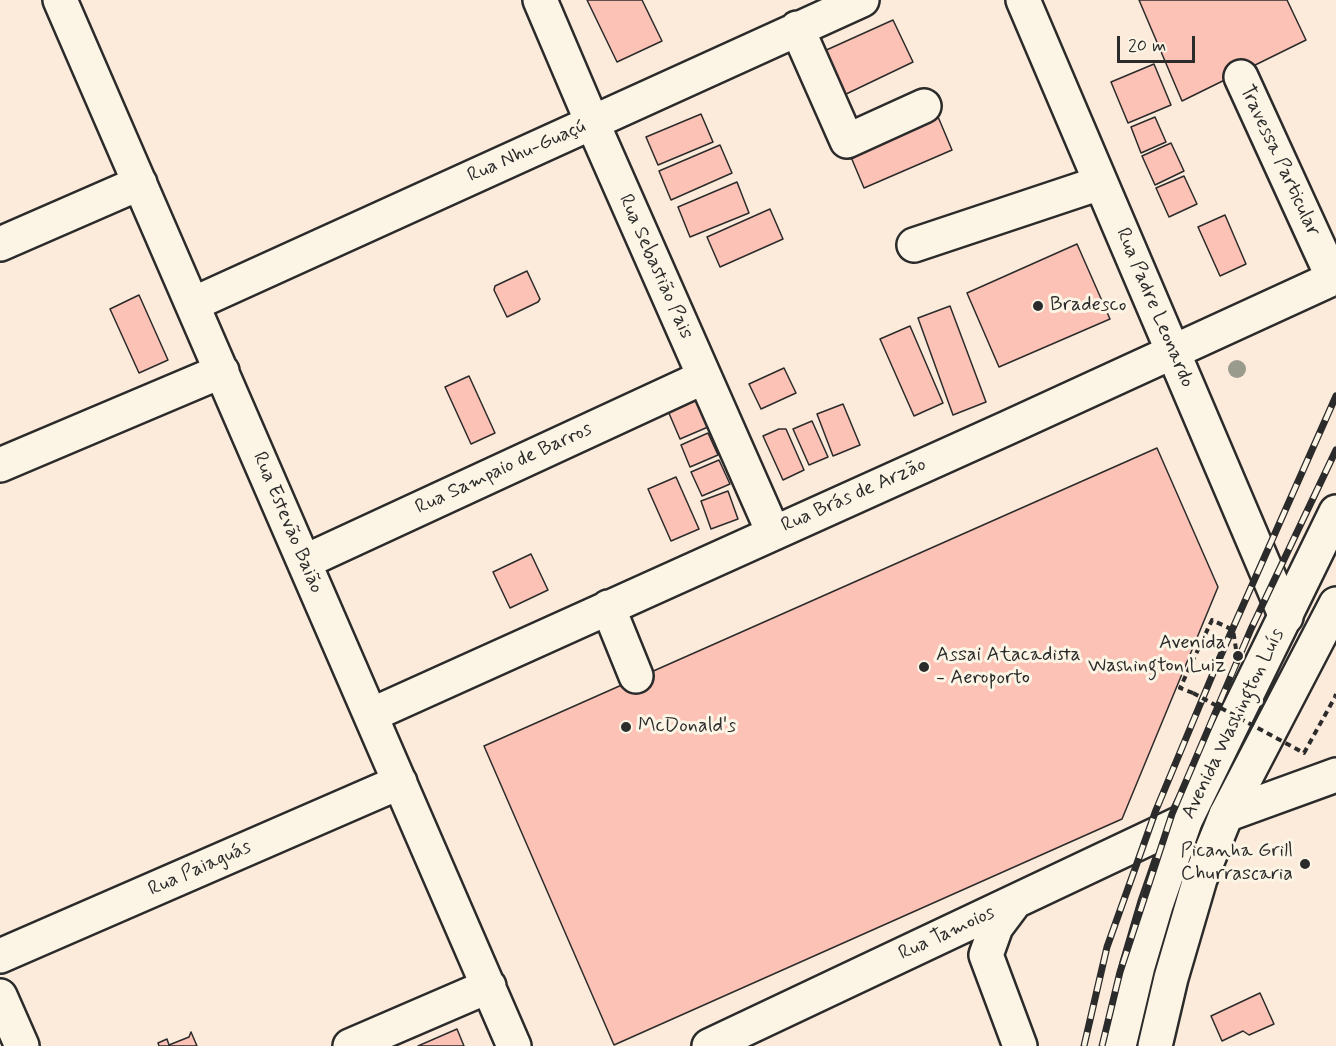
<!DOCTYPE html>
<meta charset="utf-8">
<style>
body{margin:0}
#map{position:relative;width:1336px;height:1046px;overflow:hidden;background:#fcebdb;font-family:Mynerve,sans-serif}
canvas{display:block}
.scale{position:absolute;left:1117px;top:36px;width:78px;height:27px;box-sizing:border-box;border:3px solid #2b2b2b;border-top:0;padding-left:8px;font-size:18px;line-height:21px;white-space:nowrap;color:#2b2b2b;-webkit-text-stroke:4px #fcf5e5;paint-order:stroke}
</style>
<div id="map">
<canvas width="1336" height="1046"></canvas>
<div class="scale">20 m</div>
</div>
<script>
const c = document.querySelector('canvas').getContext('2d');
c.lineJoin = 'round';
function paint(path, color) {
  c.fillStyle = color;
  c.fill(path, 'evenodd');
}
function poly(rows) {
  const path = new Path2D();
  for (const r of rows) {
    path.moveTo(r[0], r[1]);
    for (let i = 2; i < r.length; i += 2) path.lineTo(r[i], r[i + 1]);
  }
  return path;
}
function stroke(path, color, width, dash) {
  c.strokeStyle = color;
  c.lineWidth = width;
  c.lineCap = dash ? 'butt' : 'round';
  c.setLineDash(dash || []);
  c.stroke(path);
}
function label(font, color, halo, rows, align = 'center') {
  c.font = font + ' Mynerve,sans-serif';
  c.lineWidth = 6;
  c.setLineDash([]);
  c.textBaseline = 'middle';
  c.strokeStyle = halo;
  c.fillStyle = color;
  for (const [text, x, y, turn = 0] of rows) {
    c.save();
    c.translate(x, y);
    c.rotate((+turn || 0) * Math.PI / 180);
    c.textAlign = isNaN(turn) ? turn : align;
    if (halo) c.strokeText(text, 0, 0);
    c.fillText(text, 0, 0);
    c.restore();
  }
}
const building = poly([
 [587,0,642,0,662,41,617,62,587,0],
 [1139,0,1287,0,1306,40,1182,101,1139,0],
 [893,20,913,62,842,96,822,52,893,20],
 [1154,64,1171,105,1128,123,1111,82,1154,64],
 [936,112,952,150,864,188,848,150,936,112],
 [701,114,713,142,658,165,646,137,701,114],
 [1155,117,1166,142,1141,153,1131,127,1155,117],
 [1171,143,1184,171,1155,185,1142,156,1171,143],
 [720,145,732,173,671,200,659,171,720,145],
 [1184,176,1197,204,1169,217,1156,188,1184,176],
 [737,182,749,213,690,237,678,207,737,182],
 [770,209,783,239,720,267,707,237,770,209],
 [1225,215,1246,264,1220,276,1198,227,1225,215],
 [1077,244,1110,319,999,367,967,293,1077,244],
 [527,271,540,299,538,302,507,317,494,290,495,286,527,271],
 [139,295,168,360,139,373,110,309,139,295],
 [950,306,986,402,953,415,918,318,950,306],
 [910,326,943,403,914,416,880,339,910,326],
 [784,368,796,393,761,409,749,384,784,368],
 [469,376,495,433,471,444,445,387,469,376],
 [696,399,708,427,680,439,668,411,696,399],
 [843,404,860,445,833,456,817,414,843,404],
 [812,421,828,457,809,465,793,429,812,421],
 [779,429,786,429,804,470,783,480,763,436,779,429],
 [708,433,718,455,690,467,681,445,708,433],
 [1157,448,1218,587,1122,819,614,1045,484,746,1157,448],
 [719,460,730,484,702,496,691,472,719,460],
 [676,477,699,529,671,541,648,489,676,477],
 [728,491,738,519,711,529,701,501,728,491],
 [531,554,548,590,510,608,493,572,531,554],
 [1260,993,1274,1024,1249,1035,1243,1031,1222,1041,1211,1016,1260,993],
 [457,1029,464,1046,418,1046,457,1029],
 [191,1032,197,1046,159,1046,158,1043,167,1039,169,1045,189,1037,191,1032]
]);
paint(building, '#fcc2b5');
stroke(building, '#2b2b2b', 1.5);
const minor = poly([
 [60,0,514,1046],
 [540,0,592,122,773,532],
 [1023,0,1286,617],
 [797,28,847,141,924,106],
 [1241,77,1333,278],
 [0,244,140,183],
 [914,245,1100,183],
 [193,304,862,0],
 [0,465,222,371],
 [304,562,704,377],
 [608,607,636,676],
 [371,715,1007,428,1336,277],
 [1014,903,996,927,986,955,1020,1046],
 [0,956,400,782],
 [0,996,22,1046],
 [350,1046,489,986],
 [709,1046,1185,821]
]);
const major = poly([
 [1226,815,1336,775]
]);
const highway = poly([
 [1119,1046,1138,966,1156,905,1185,821,1336,512],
 [1155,1046,1171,978,1200,879,1226,815,1336,604]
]);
stroke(minor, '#2b2b2b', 38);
stroke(major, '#2b2b2b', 38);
stroke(highway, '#2b2b2b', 38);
stroke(poly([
 [1193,693,1180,688,1212,620,1233,630,1236,649],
 [1335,697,1336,694]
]), '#2b2b2b', 4, [6, 4.5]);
stroke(minor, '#fcf5e5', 33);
stroke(major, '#fcf5e5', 33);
stroke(highway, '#fcf5e5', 33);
const rail = poly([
 [1084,1046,1107,947,1156,810,1217,664,1336,396],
 [1102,1046,1120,972,1172,814,1251,629,1336,450]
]);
stroke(rail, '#2b2b2b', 7);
stroke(rail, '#fcf5e5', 4.5, [14]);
stroke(poly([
 [1193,693,1304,753,1335,697]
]), '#2b2b2b', 4, [6, 4.5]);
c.fillStyle = '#999b8d';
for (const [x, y] of [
 [1237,369]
]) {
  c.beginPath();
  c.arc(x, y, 9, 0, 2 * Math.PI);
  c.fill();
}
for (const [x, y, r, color] of [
 [1038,306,6,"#2b2b2b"],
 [1238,656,6,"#2b2b2b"],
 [924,667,6,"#2b2b2b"],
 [626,727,6,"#2b2b2b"],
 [1305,864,6,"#2b2b2b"]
]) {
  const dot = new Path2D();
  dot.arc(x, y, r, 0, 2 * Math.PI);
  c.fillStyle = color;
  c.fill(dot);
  stroke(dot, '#fcf5e5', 2);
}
label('20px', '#2b2b2b', '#fcf5e5', [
 ["Rua Nhu-Guaçú",527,152,-24],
 ["Travessa Particular",1279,161,65],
 ["Rua Sebastião Pais",655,267,66],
 ["Rua Padre Leonardo",1154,308,67],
 ["Rua Sampaio de Barros",504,469,-25],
 ["Rua Brás de Arzão",854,496,-24],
 ["Rua Estevão Baião",287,523,67],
 ["Avenida Washington Luís",1234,724,-64],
 ["Rua Paiaguás",200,869,-24],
 ["Rua Tamoios",947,934,-25]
]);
label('20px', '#2b2b2b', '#fcf5e5', [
 ["Bradesco",1050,306],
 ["Avenida",1226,644,"right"],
 ["Washington Luiz",1226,667,"right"],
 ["Assai Atacadista",936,656],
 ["- Aeroporto",936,679],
 ["McDonald's",638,727],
 ["Picanha Grill",1293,852,"right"],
 ["Churrascaria",1293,875,"right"]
], 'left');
</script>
